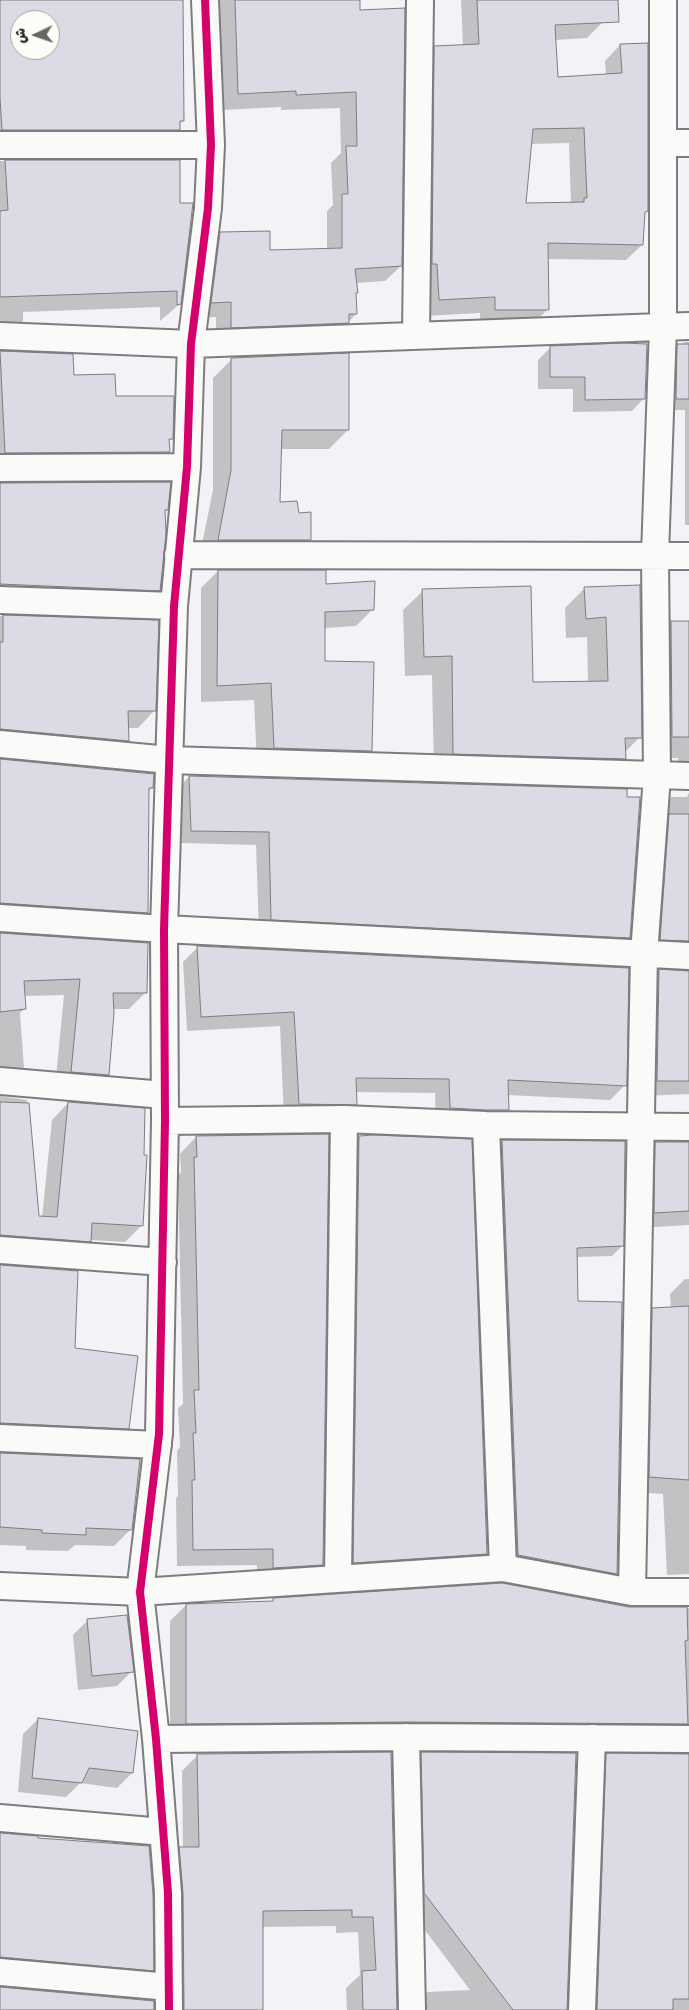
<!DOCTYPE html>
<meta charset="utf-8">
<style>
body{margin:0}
#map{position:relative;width:689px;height:2010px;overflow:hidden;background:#f4f2f6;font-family:"Balsamiq Sans","Playpen Sans Arabic",sans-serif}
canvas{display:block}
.north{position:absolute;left:10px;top:10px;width:50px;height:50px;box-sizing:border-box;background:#fdfcf7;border:1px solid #a3a29f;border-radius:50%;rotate:267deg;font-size:14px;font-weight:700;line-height:20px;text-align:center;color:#1c1c1c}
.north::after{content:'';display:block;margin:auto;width:18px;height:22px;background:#686768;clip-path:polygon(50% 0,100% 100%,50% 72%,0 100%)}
</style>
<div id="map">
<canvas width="689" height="2010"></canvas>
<div class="north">ش</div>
</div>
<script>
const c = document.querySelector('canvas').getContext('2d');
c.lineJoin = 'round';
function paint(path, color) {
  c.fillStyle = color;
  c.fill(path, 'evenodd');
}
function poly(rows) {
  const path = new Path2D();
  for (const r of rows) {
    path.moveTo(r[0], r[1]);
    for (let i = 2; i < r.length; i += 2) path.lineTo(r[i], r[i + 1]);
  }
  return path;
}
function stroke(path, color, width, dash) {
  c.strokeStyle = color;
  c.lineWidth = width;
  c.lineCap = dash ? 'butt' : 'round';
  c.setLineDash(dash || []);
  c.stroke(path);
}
paint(poly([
 [0,0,182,0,183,120,179,125,179,129,162,146,0,146],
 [20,20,50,20,50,50,20,50],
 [218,0,358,0,401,266,385,281,356,283,356,314,332,339,216,343,216,317,196,318,205,249,221,233,269,252,327,249,327,211,333,205,331,163,341,153,340,108,281,110,281,107,223,110],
 [461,0,602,0,603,22,587,38,555,40,557,78,606,76,605,61,620,45,647,211,644,214,642,245,626,260,547,259,547,310,532,325,480,325,480,313,424,316,419,63,435,48,463,46],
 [569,143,571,203,524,205,530,144],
 [0,161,179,161,180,304,160,321,160,307,23,312,23,321,6,338,0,338],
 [685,342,689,342,689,525,685,525,685,410,664,410,666,358,678,346],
 [551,347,644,398,632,411,573,412,573,389,538,389,538,360],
 [0,352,72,355,73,377,115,397,172,438,168,442,169,452,152,468,0,469],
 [232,359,348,430,329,449,280,449,279,503,298,515,310,540,291,559,199,559,213,490,213,378],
 [0,484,167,510,164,513,159,590,142,607,0,602],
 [218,571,324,585,373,609,356,626,324,628,324,663,371,751,354,768,257,765,254,700,201,702,201,588],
 [639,586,640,737,624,753,625,759,605,778,434,773,432,675,405,676,403,610,423,591,532,683,588,682,587,637,566,638,565,608,585,588],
 [0,616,157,622,154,711,138,728,127,728,128,741,111,757,0,747],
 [671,622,689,622,689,791,687,784,678,777,678,758,668,758,656,637],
 [0,760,152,787,148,792,147,912,130,929,0,920],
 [189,777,629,937,616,951,259,932,256,845,179,843,176,790],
 [689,793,689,1094,642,1096,644,986,659,971,689,971,687,964,645,954,656,813,671,797,687,797],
 [0,934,146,992,129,1009,113,1009,108,1075,91,1092,55,1088,64,995,24,996,25,1008,20,1013,24,1068,8,1084,0,1084],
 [198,947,625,1085,610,1100,507,1095,508,1110,493,1124,436,1123,435,1093,355,1092,356,1104,341,1119,284,1119,280,1026,187,1031,183,962],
 [0,1096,27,1100,38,1218,42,1218,52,1120,68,1103,142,1225,125,1242,90,1240,73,1258,0,1253],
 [196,1137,322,1564,305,1581,257,1584,257,1565,177,1566,176,1498,178,1496,177,1451,180,1447,178,1408,183,1404,178,1175,181,1172,180,1154],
 [359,1138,486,1554,472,1568,340,1576,345,1152],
 [502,1141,622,1246,612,1256,576,1257,577,1302,616,1573,606,1584,507,1566,491,1152],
 [656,1143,689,1143,689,1225,639,1228,641,1158],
 [0,1266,74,1349,128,1428,111,1445,0,1440],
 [685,1279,689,1279,689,1574,667,1575,663,1494,634,1492,638,1325,653,1310,671,1309,670,1294],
 [0,1454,131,1529,114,1546,75,1545,68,1551,26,1550,26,1546,0,1545],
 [274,1599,689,1608,689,2010,582,2010,591,1771,607,1755,688,1755,686,1747,170,1739,170,1621,186,1605,270,1603],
 [88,1620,132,1671,117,1686,78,1690,73,1635],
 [38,1719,132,1773,117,1788,80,1783,66,1797,18,1792,23,1734],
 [390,1753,396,2010,347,2010,346,1988,360,1975,358,1932,336,1933,336,1926,262,1927,262,2010,168,2010,164,1864,180,1848,183,1848,182,1771,198,1755],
 [422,1753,566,2010,411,2010,427,1992,470,1990,409,1909,406,1769],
 [0,1834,152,1970,136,1986,0,1974]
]), '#0003');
const building = poly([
 [0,0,183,0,184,121,180,121,180,130,2,130,0,98,0,0],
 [20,20,50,20,50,50,20,50,20,20],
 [235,0,360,0,360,10,405,8,402,266,355,269,358,293,356,293,357,314,349,314,349,323,231,328,231,302,211,303,220,232,270,231,270,250,342,248,342,194,348,194,346,146,357,146,356,92,296,95,296,91,238,94,235,0],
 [477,0,618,0,619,22,555,25,558,77,622,73,620,44,648,43,648,211,645,212,643,245,548,243,549,310,495,310,495,297,439,300,437,264,432,264,434,46,479,44,477,0],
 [584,128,587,198,584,198,584,202,526,203,533,129,584,128],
 [5,160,180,160,180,203,193,203,181,304,177,305,177,291,0,297,0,211,8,210,5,160],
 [623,343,647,344,645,399,585,400,585,377,550,377,550,346,623,343],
 [677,344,689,344,689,399,676,399,677,344],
 [0,351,73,354,74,375,115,374,116,396,174,396,173,439,169,439,170,452,5,453,0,351],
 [349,353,349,430,282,430,280,502,297,501,299,513,311,512,311,540,218,540,231,470,231,358,349,353],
 [171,482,168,510,165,510,166,534,160,591,0,584,0,483,171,482],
 [218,570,326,570,326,584,375,581,374,610,325,612,325,661,374,662,372,751,274,748,271,683,217,686,218,570],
 [640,585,642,738,625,738,626,759,453,754,452,656,424,657,422,589,531,586,533,682,608,681,606,617,586,619,584,587,640,585],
 [3,615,159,620,156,711,128,711,129,741,0,729,0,642,3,642,3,615],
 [671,621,689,621,689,737,672,737,671,621],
 [0,759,154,774,153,788,149,788,148,913,0,903,0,759],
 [189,776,627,789,627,797,640,797,630,938,271,920,269,832,191,831,189,776],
 [669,814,689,814,689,941,660,940,669,814],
 [0,933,148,943,147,993,113,993,114,1013,109,1075,71,1072,80,979,24,981,26,1009,0,1012,0,933],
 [197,946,629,968,627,1086,508,1080,509,1110,486,1110,450,1108,449,1079,356,1078,357,1105,299,1104,294,1012,201,1017,197,946],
 [659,969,689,971,689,1081,657,1081,659,969],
 [0,1102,29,1103,39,1216,57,1217,68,1102,145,1108,144,1155,147,1155,143,1226,92,1223,91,1242,0,1235,0,1102],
 [329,1134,323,1565,273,1568,273,1549,193,1550,192,1480,195,1480,193,1433,196,1433,194,1390,199,1390,194,1157,197,1157,196,1136,329,1134],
 [374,1135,472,1139,487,1554,353,1563,359,1136,374,1135],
 [502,1140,625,1141,624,1246,577,1248,578,1301,622,1302,617,1574,518,1555,502,1140],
 [655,1142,689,1142,689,1211,654,1213,655,1142],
 [0,1265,78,1271,75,1348,138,1356,129,1429,0,1423,0,1265],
 [689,1306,689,1480,649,1477,652,1308,689,1306],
 [0,1453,140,1459,132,1530,86,1528,86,1535,42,1533,42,1530,0,1527,0,1453],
 [502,1583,629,1607,687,1607,688,1640,685,1641,688,1724,406,1722,186,1724,186,1604,273,1601,273,1598,502,1583],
 [127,1615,134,1672,92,1676,87,1619,127,1615],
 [38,1718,138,1731,133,1773,89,1768,82,1783,32,1778,38,1718],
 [391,1752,397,2010,363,2010,362,1971,376,1970,373,1917,352,1917,352,1910,263,1911,263,2010,184,2010,183,1893,179,1847,199,1847,197,1754,391,1752],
 [421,1752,576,1753,567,2010,513,2010,424,1893,421,1752],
 [606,1753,689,1754,689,1999,673,1999,673,2010,597,2010,606,1753],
 [0,1833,38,1836,38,1838,149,1846,153,1894,154,1971,0,1957,0,1833],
 [0,1987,154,2001,154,2010,0,2010,0,1987]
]);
paint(building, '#dddae6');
stroke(building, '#7d7c7e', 1);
const street = poly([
 [664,143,689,143],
 [0,145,211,145],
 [0,336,191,344,689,326],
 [416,336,420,0],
 [0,468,187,467],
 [178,555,689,556],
 [0,600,174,606],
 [0,744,169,760,689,776],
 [0,918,164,929,689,956],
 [0,1081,164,1095],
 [165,1121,344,1119,486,1125,689,1127],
 [486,1125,503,1568],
 [0,1250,163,1262],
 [0,1438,158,1445],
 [338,1578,344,1119],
 [0,1586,140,1592,503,1568,632,1592,689,1592],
 [632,1592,644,954,657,776,655,555,663,327,663,0],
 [406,1737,412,2010],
 [156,1739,406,1737,689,1739],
 [0,1818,163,1832],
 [0,1972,169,1987],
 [169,2010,168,1893,156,1739,140,1592,159,1434,165,1121,164,929,174,606,187,467,191,344,208,208,211,145,205,0],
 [582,2010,592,1738]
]);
stroke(street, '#7d7c7e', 30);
stroke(street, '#fafaf9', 26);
stroke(poly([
 [169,2010,168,1893,156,1739,140,1592,159,1434,165,1121,164,929,174,606,187,467,191,344,208,208,211,145,205,0]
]), '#d6006c', 8);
</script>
